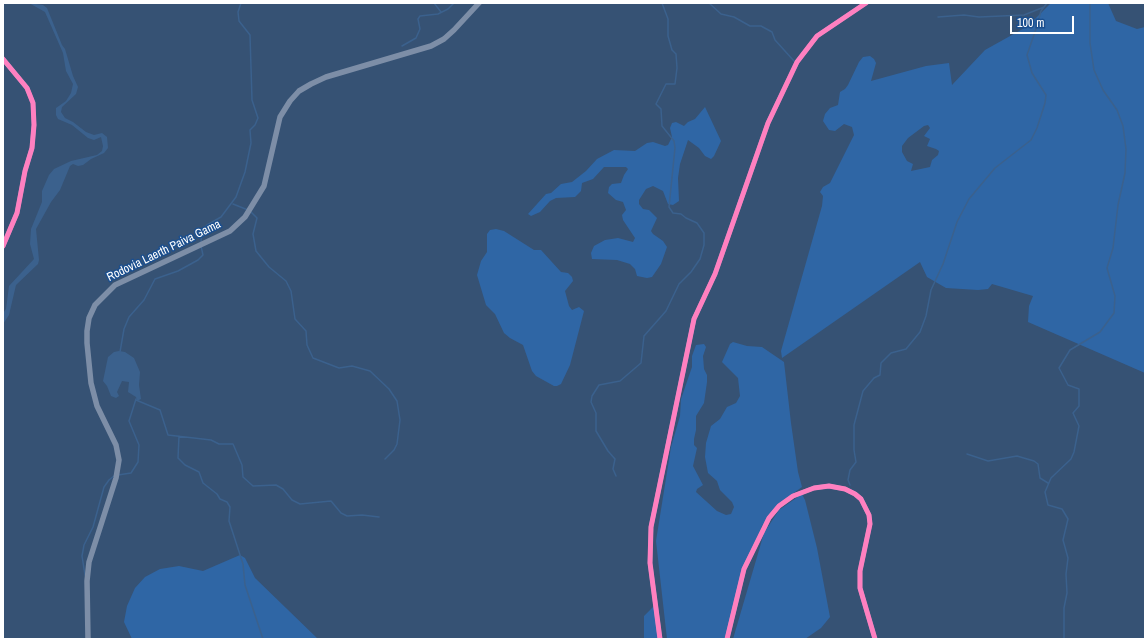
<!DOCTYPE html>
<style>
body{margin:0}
#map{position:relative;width:1148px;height:642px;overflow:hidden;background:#365274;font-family:"Archivo Narrow",sans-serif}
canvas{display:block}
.frame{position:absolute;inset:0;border:4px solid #fff;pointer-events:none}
.scale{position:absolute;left:1010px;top:16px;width:64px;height:18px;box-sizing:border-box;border:2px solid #fff;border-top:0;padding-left:5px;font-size:12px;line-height:14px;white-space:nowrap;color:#fff;-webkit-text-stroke:3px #1b4f8f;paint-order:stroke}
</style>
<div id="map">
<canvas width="1148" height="642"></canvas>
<div class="frame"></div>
<div class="scale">100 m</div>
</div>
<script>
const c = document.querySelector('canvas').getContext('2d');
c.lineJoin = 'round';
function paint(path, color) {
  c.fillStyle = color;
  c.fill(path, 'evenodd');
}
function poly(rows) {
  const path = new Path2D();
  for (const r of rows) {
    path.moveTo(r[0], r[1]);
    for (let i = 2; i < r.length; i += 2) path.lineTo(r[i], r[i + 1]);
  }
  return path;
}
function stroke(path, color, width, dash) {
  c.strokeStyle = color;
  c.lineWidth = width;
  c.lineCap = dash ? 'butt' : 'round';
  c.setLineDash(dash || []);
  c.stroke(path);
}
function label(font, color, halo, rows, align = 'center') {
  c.font = font + ' "Archivo Narrow",sans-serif';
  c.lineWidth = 3;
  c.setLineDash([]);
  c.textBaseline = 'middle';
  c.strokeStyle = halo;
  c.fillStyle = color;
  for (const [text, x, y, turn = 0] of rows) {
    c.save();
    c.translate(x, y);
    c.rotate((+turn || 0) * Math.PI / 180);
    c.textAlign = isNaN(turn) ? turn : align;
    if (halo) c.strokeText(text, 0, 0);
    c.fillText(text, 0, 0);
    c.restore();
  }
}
paint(poly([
 [1051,3,1108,3,1116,21,1137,29,1145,27,1145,373,1028,322,1029,306,1033,296,992,284,988,289,978,290,946,288,927,277,920,262,782,358,781,351,822,206,823,196,820,192,823,187,830,183,854,135,852,127,844,124,835,131,829,130,823,121,825,114,830,108,838,105,840,92,845,89,848,85,859,62,863,57,870,56,874,59,876,63,871,81,926,66,949,63,952,85,985,50,1028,26],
 [928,125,930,128,924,136,930,139,927,146,936,149,939,151,938,155,932,160,930,167,911,171,913,164,907,161,902,152,902,146,908,138,924,126],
 [705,107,721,141,714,156,711,159,705,156,699,148,688,140,680,164,678,178,679,201,673,205,668,204,663,191,653,186,646,189,639,200,639,204,643,209,649,210,657,218,651,231,653,234,663,241,667,247,661,264,652,277,647,278,637,276,635,269,630,264,617,260,592,259,591,253,594,246,605,240,618,238,633,242,635,238,623,220,622,215,626,210,623,202,616,200,608,193,609,187,612,184,621,183,624,175,628,169,626,167,604,167,593,179,582,183,581,191,575,197,556,198,550,201,540,212,531,216,528,214,546,194,551,193,561,184,572,182,586,171,597,159,614,150,635,151,647,143,653,142,665,146,668,145,672,137,670,128,672,123,676,122,684,126,688,122,695,119],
 [496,229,504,231,534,250,541,250,561,272,568,273,572,277,573,281,565,291,569,306,572,310,579,307,584,311,570,365,561,384,557,386,554,386,536,376,532,371,523,345,510,338,504,333,495,314,486,305,477,275,481,261,487,252,487,234,490,230],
 [733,342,747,346,762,347,784,362,791,423,798,472,802,487,777,505,762,526,747,566,725,639,667,639,656,541,671,447,680,416,681,399,692,367,692,356,696,345,704,344,706,347,703,356,704,369,707,375,707,382,704,403,696,416,696,430,694,439,694,445,697,448,693,466,703,485,697,489,696,492,717,511,726,515,731,514,734,507,732,502,720,490,717,481,708,473,705,457,706,443,711,426,720,419,727,407,736,403,740,396,738,378,722,362,730,344],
 [802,494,805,500,817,548,830,617,821,628,805,639,733,639,764,533,779,510],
 [240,555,245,558,255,578,318,639,132,639,124,622,127,606,135,588,145,577,160,569,179,566,203,571],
 [656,604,661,639,644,639,644,616]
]), '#2f66a5');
paint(poly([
 [29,3,43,5,47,8,62,45,65,49,73,76,78,87,76,94,62,107,61,112,65,118,73,122,86,132,94,135,102,133,107,137,108,148,104,153,91,159,83,165,78,166,73,164,70,166,60,190,51,202,36,229,39,260,38,264,16,285,9,315,3,324,3,313,6,309,9,286,34,259,30,244,31,229,42,202,42,191,49,175,54,169,71,161,97,155,102,151,103,146,101,137,94,140,88,138,72,125,58,119,56,115,56,108,66,101,71,93,73,84,66,71,63,53,45,12],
 [119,351,125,352,134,358,140,372,139,385,141,399,137,401,136,397,128,392,129,382,122,381,117,392,119,396,116,398,111,396,107,386,103,381,108,357,114,352]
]), '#3b618d');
stroke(poly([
 [434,3,441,12],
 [709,3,721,14,734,17,750,26,761,26,772,32,775,40,794,61],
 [938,17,964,15,979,17,1024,15,1044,7],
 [402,46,416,38,420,29,418,19,420,16,438,14,448,9,454,3],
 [233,204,248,210],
 [251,212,257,218,253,234,256,251,269,267,286,281,291,291,295,319,306,331,307,345,313,358,339,368,352,366,370,371,389,389,397,401,400,420,397,444,394,450,385,459],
 [201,242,202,232,207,225,221,217,236,197,245,172,251,143,250,130,255,125,258,118,252,100,250,35,239,21,238,12,241,3],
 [120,352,124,329,129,317,144,300,155,279,178,271,198,260,203,255,201,246],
 [136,400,160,410,168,435,211,440,219,444,233,444,242,465,243,477,253,486,276,485,283,489,292,500,300,504,331,501,341,513,347,516,362,515,379,517],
 [179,436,178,458,185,465,199,472,203,483,217,494,220,499,227,502,230,507,229,521,243,564,245,585,263,639],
 [967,454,988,461,1017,456,1034,461,1038,464,1040,478,1048,483],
 [118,475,131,473,138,462,139,445,129,421,136,399],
 [616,476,613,469,615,459,608,451,596,431,596,413,591,402,592,396,599,385,620,381,641,363,644,336,666,311,679,284,691,272,700,259,704,245,704,233,697,223,686,218,681,214,673,213,669,207,675,148,674,141,662,126,661,109,656,104,666,84,675,84,677,68,676,54,672,50,668,36,668,19,662,3],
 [850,485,848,480,850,470,856,462,854,450,854,425,863,391,874,378,880,375,881,363,891,353,906,349,920,332,926,316,931,290,943,264,957,222,969,199,995,168,1031,140,1037,128,1045,103,1046,95,1032,73,1027,55,1036,29,1041,11,1047,3],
 [85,575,82,556,84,545,93,527,104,487,109,480,114,476],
 [1064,639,1064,608,1067,593,1066,574,1068,558,1063,540,1068,519,1062,509,1048,505,1045,492,1051,478,1071,459,1074,452,1079,426,1073,413,1079,406,1079,389,1068,385,1059,368,1070,350,1100,332,1114,313,1115,296,1107,268,1113,248,1118,205,1125,173,1126,149,1123,126,1117,110,1103,90,1094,70,1090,43,1090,3]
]), '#3b618d', 1.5);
stroke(poly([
 [3,59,27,88,33,103,34,125,32,148,25,171,17,213,3,246],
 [660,639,650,563,651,527,694,319,715,274,768,123,797,62,817,36,866,3],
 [727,639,744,569,769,518,779,506,793,496,814,488,829,486,845,489,855,494,861,499,869,515,870,524,860,571,860,588,875,639]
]), '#7d92a8', 4.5);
stroke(poly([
 [88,639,87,581,89,562,116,478,119,460,116,445,97,406,91,383,87,343,87,331,89,318,95,305,115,285,230,231,245,217,264,186,280,117,290,101,299,91,311,84,326,77,431,46,444,39,454,30,479,3]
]), '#7d8ea7', 5.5);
stroke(poly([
 [3,59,27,88,33,103,34,125,32,148,25,171,17,213,3,246],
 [660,639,650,563,651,527,694,319,715,274,768,123,797,62,817,36,866,3],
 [727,639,744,569,769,518,779,506,793,496,814,488,829,486,845,489,855,494,861,499,869,515,870,524,860,571,860,588,875,639]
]), '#ff80c0', 5);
label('12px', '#fff', '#1b4f8f', [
 ["Rodovia Laerth Paiva Gama",164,251,-26]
]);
</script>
